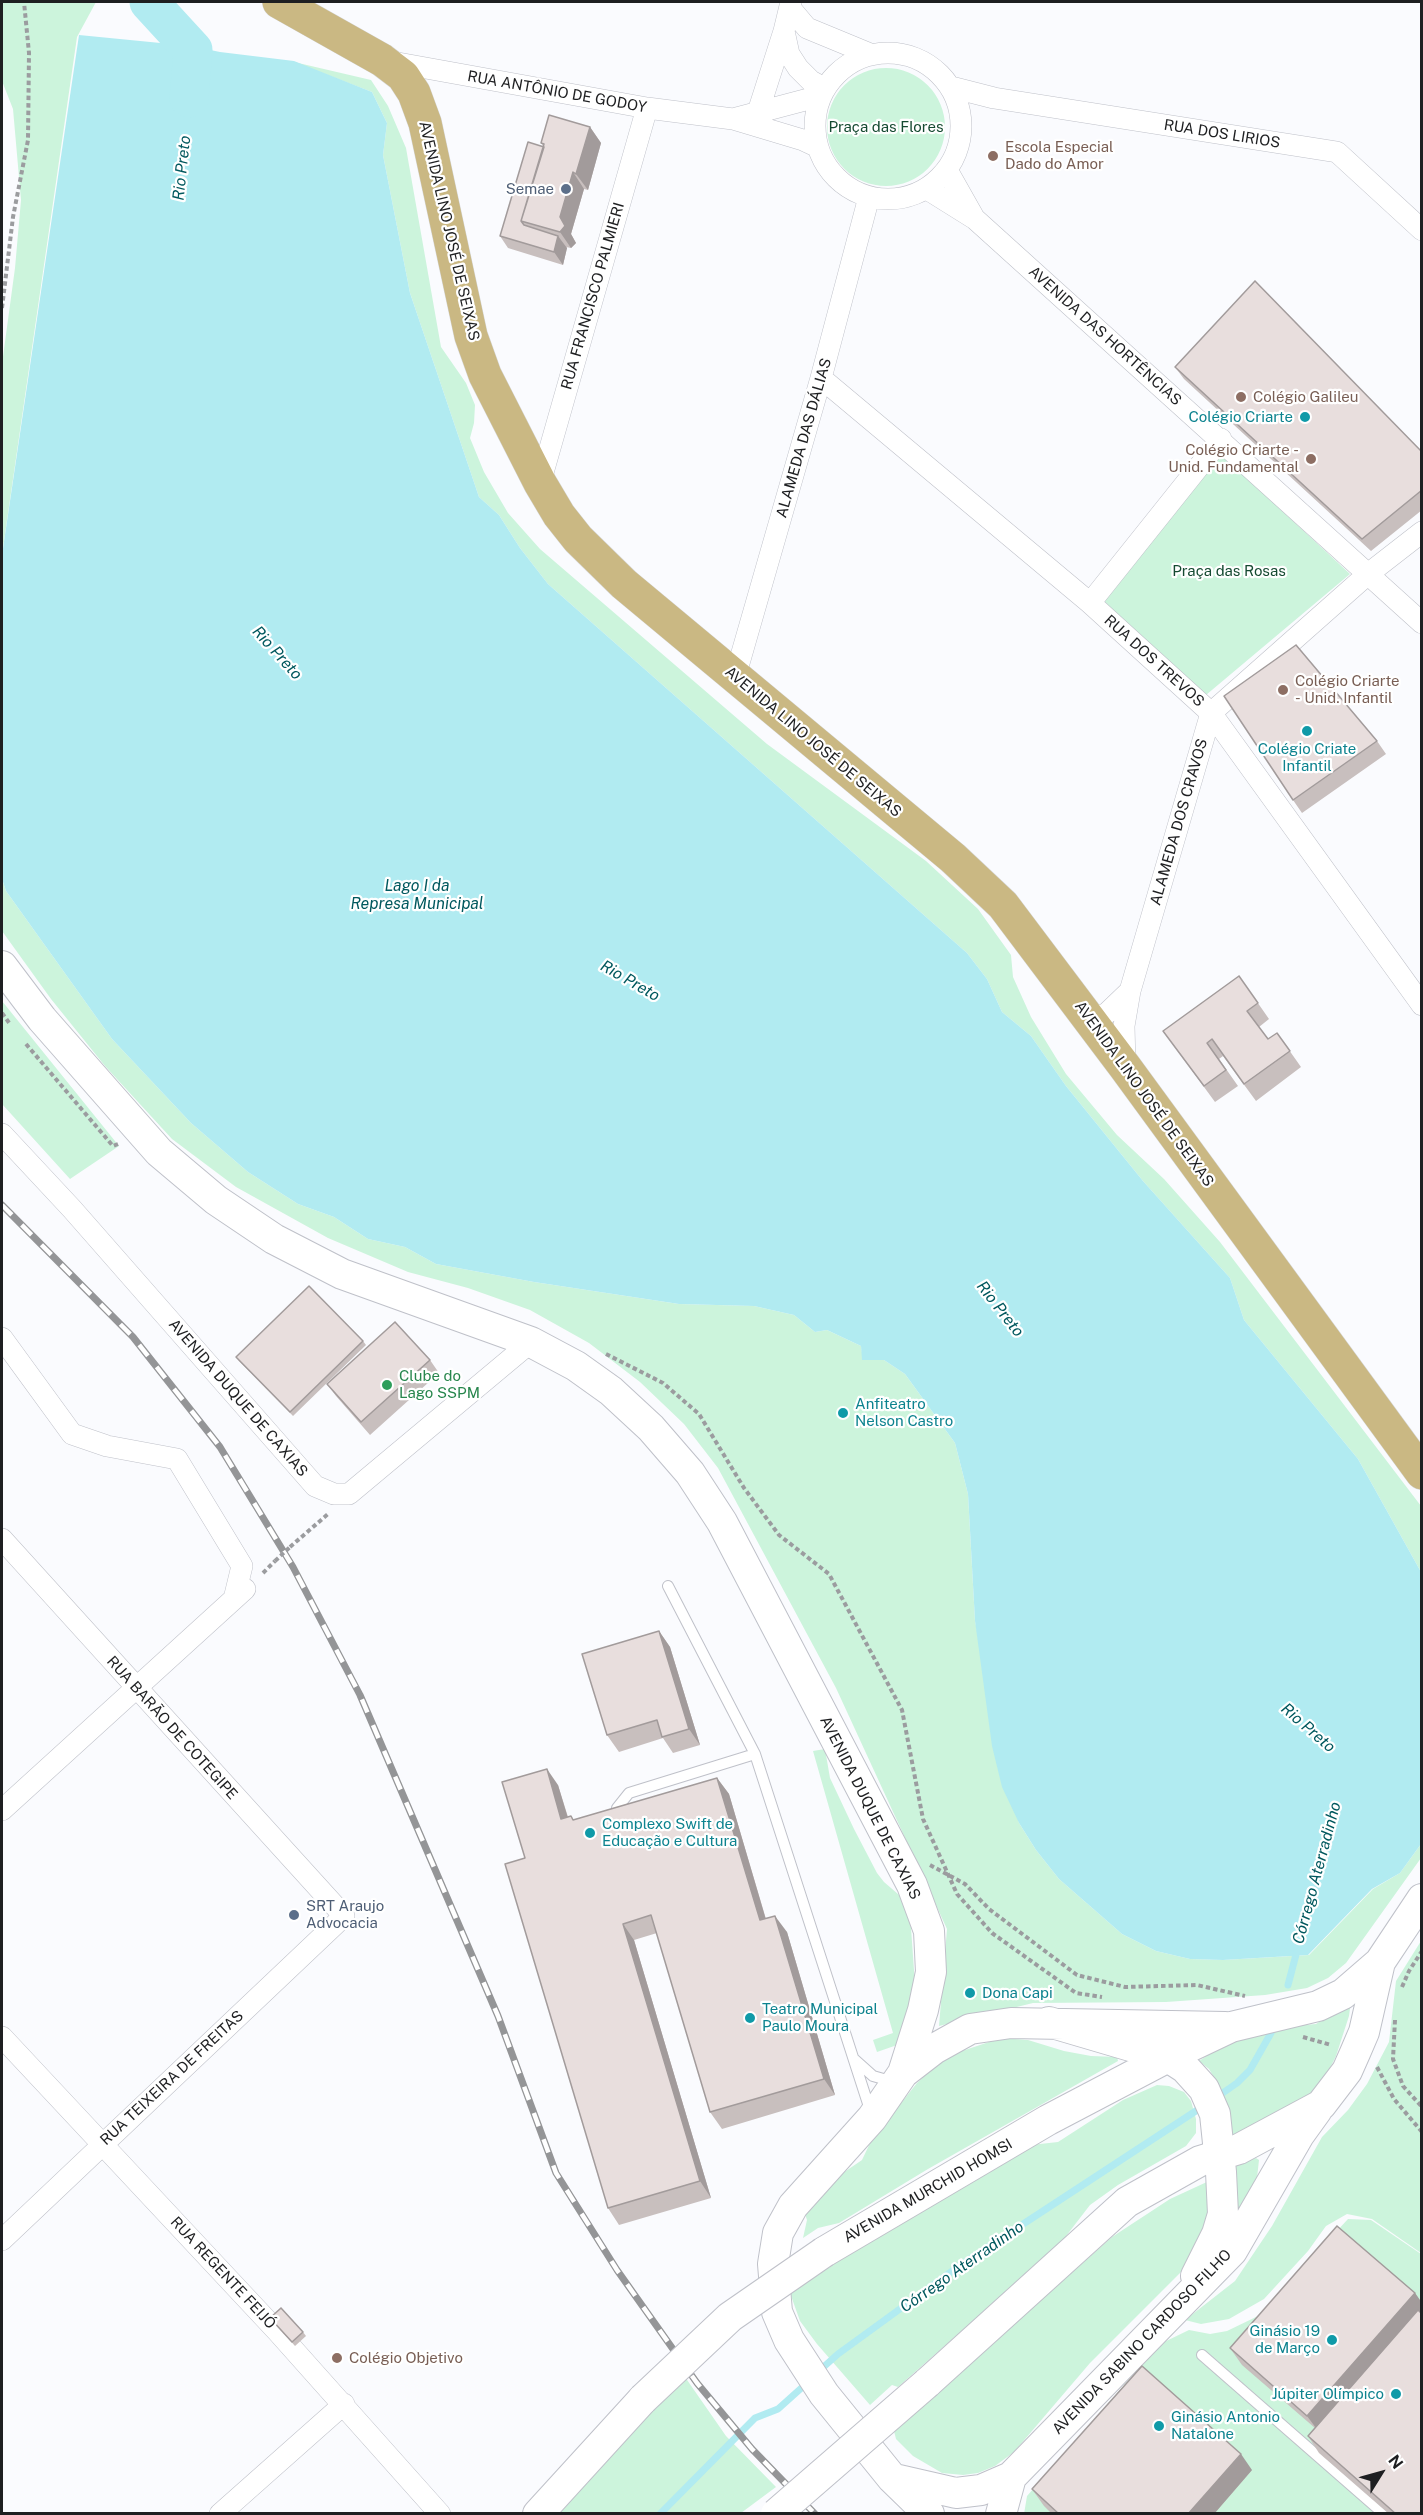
<!DOCTYPE html>
<meta charset="utf-8">
<style>
body{margin:0}
#map{position:relative;width:1423px;height:2515px;overflow:hidden;background:#fafbfe;font-family:"Public Sans",sans-serif}
canvas{display:block}
.frame{position:absolute;inset:0;border:3px solid #1e1f21;pointer-events:none}
.north{position:absolute;left:1351px;top:2443px;width:60px;height:60px;-webkit-text-stroke:4px #fff;paint-order:stroke;rotate:53deg;font-size:16px;font-weight:700;line-height:24px;text-align:center;color:#1e1f21}
.north::after{content:'';display:block;margin:auto;width:21px;height:27px;background:#1e1f21;clip-path:polygon(50% 0,100% 100%,50% 72%,0 100%)}
</style>
<div id="map">
<canvas width="1423" height="2515"></canvas>
<div class="frame"></div>
<div class="north">N</div>
</div>
<script>
const c = document.querySelector('canvas').getContext('2d');
c.lineJoin = 'round';
function paint(path, color) {
  c.fillStyle = color;
  c.fill(path, 'evenodd');
}
function poly(rows) {
  const path = new Path2D();
  for (const r of rows) {
    if (r.length === 3) {
      path.moveTo(r[0] + r[2], r[1]);
      path.arc(r[0], r[1], r[2], 0, 2 * Math.PI);
      continue;
    }
    path.moveTo(r[0], r[1]);
    for (let i = 2; i < r.length; i += 2) path.lineTo(r[i], r[i + 1]);
  }
  return path;
}
function stroke(path, color, width, dash) {
  c.strokeStyle = color;
  c.lineWidth = width;
  c.lineCap = dash ? 'butt' : 'round';
  c.setLineDash(dash || []);
  c.stroke(path);
}
function label(font, color, halo, rows, align = 'center') {
  c.font = font + ' "Public Sans",sans-serif';
  c.lineWidth = 4.5;
  c.setLineDash([]);
  c.textBaseline = 'middle';
  c.strokeStyle = halo;
  c.fillStyle = color;
  for (const [text, x, y, turn = 0] of rows) {
    c.save();
    c.translate(x, y);
    c.rotate((+turn || 0) * Math.PI / 180);
    c.textAlign = isNaN(turn) ? turn : align;
    if (halo) c.strokeText(text, 0, 0);
    c.fillText(text, 0, 0);
    c.restore();
  }
}
paint(poly([
 [2,2,96,2,77,37,2,555,2,364,15,268,21,200,13,109,2,81],
 [294,62,371,80,388,106,406,148,441,347,466,383,475,405,474,423,470,438,484,472,508,513,540,549,767,744,926,861,978,909,1011,955,1013,977,1031,1017,1066,1074,1117,1135,1164,1179,1220,1242,1421,1506,1421,1572,1358,1459,1244,1320,1230,1278,1143,1181,1066,1086,1031,1036,1002,1012,987,979,967,953,548,584,520,548,499,515,479,497,410,293,383,155,387,123,372,92],
 [886,127,59],
 [1220,453,1350,574,1206,695,1102,600],
 [2,879,6,891,112,1039,191,1123,248,1172,298,1204,334,1217,368,1239,405,1247,436,1264,534,1282,679,1304,754,1306,794,1315,815,1332,827,1330,861,1346,863,1360,884,1360,905,1374,955,1443,968,1494,975,1621,1019,1823,1036,1850,1059,1879,1122,1934,1156,1951,1190,1959,1223,1960,1309,1955,1373,1889,1400,1873,1421,1844,1421,1858,1346,1963,1328,1978,1307,1988,1265,1995,1166,2002,1033,2003,939,2026,947,1929,836,1688,718,1468,684,1424,640,1382,589,1343,530,1310,468,1288,408,1272,328,1238,236,1187,172,1139,105,1066,51,999,2,931],
 [2,1001,119,1146,70,1179,2,1104],
 [825,1749,830,1778,854,1829,877,1873,884,1882,905,1900,910,1914,915,1984,900,2044,877,2052,873,2040,893,2033,813,1751],
 [1421,1941,1421,2253,1372,2219,1347,2214,1326,2226,1308,2251,1264,2299,1229,2319,1201,2324,1185,2320,1235,2281,1272,2226,1322,2137,1348,2110,1367,2084,1389,2042,1396,1981],
 [1351,2001,1349,2016,1336,2056,1324,2080,1315,2092,1232,2139,1219,2086,1209,2069,1199,2061,1223,2045,1294,2023,1305,2025,1316,2024],
 [1001,2038,1028,2040,1064,2051,1091,2056,1117,2057,1118,2061,928,2169,839,2223,818,2228,803,2238,807,2220,805,2214,837,2177,862,2160,871,2141,917,2083,932,2069,956,2053],
 [1157,2085,1169,2086,1184,2092,1191,2101,1196,2119,1196,2133,1186,2146,1118,2185,1090,2205,1063,2240,1050,2253,898,2387,892,2385,870,2405,817,2344,800,2321,790,2293,833,2265,839,2257,1031,2145,1058,2142,1123,2100],
 [1256,2158,1259,2160,1256,2187,1236,2223,1235,2166],
 [1209,2181,1213,2212,1195,2254,1180,2273,1090,2363,1014,2452,995,2466,978,2473,963,2475,942,2473,913,2456,896,2439,894,2431,1112,2237,1170,2199],
 [1348,2219,1371,2220,1421,2254,1421,2513,1024,2514,1027,2496,1160,2344,1189,2330,1210,2334,1227,2331,1258,2316],
 [685,2377,726,2436,776,2487,741,2513,551,2514]
]), '#ccf4dc');
paint(poly([
 [79,35,191,46,220,52,294,61,372,92,387,123,383,155,410,293,479,497,499,515,520,548,548,584,967,953,987,979,1002,1012,1031,1036,1066,1086,1143,1181,1230,1278,1244,1320,1358,1459,1421,1572,1421,1844,1400,1873,1372,1889,1308,1955,1223,1960,1190,1959,1156,1951,1122,1934,1059,1879,1036,1850,1019,1823,1002,1787,992,1746,975,1621,968,1494,955,1443,905,1374,884,1360,862,1360,861,1346,827,1330,815,1332,794,1315,754,1306,679,1304,534,1282,436,1264,405,1247,368,1239,334,1217,298,1204,248,1172,191,1123,112,1039,6,891,2,879,2,555]
]), '#b1ebf1');
stroke(poly([
 [1288,1985,1298,1947],
 [1217,2097,1237,2083,1250,2070,1271,2033],
 [819,2371,838,2354,959,2266,1205,2105],
 [660,2514,755,2418,778,2409,807,2383]
]), '#b1ebf1', 7);
stroke(poly([
 [149,2,193,50,189,98]
]), '#b1ebf1', 39);
const lane = poly([
 [668,1586,755,1754,871,2113],
 [617,1808,629,1793,755,1754],
 [854,2059,873,2076,894,2082],
 [1202,2355,1384,2514]
]);
const street = poly([
 [791,2,784,31,789,54,798,68,811,81,824,88],
 [791,9,807,28,870,54],
 [888,126,73],
 [387,61,647,108,733,119,803,140,818,147],
 [951,87,994,98,1337,152,1422,230],
 [758,112,784,31],
 [733,119,820,96],
 [947,170,973,216],
 [927,189,975,219,1422,623],
 [821,378,1090,603,1211,713,1422,1005],
 [540,483,647,108],
 [1090,603,1221,439],
 [735,677,821,378,869,197],
 [1088,1017,1106,1014,1130,991],
 [1125,1065,1124,1026,1130,991,1211,713,1368,574,1422,532],
 [2,1134,72,1209,315,1486,334,1494,349,1494,531,1342],
 [2,1338,72,1434,107,1446,177,1459,242,1566,234,1599],
 [2,1539,344,1916,2,2240],
 [2,1810,245,1589],
 [2,2037,276,2330,440,2514],
 [220,2514,344,2404]
]);
const secondary = poly([
 [2,966,42,1019,159,1152,216,1200,274,1239,342,1274,531,1342,576,1366,611,1391,651,1428,690,1473,722,1522,912,1885,929,1931,931,1972,923,2010,903,2073,872,2118,793,2206,778,2233,773,2264,777,2312,789,2340,824,2394,892,2478,929,2514],
 [1049,2022,1168,2057,1185,2068,1204,2089,1215,2114,1221,2172,1223,2214,1217,2234,1196,2276],
 [903,2073,934,2049,970,2029,1011,2023,1225,2027],
 [824,2252,1048,2120,1168,2057,1231,2027,1318,2006,1343,1994,1380,1962],
 [927,2383,1127,2202,1200,2161,1239,2149,1321,2105,1347,2071,1355,2053,1364,2032,1380,1962,1422,1899],
 [895,2479,956,2493,981,2490,1011,2477],
 [538,2514,643,2399],
 [1001,2514,1011,2477,1232,2251,1299,2135,1317,2110]
]);
const primary = poly([
 [279,2,382,60,403,76,414,93,425,123,471,336,485,375,540,483,559,515,578,539,624,584,953,858,1003,905,1125,1067,1422,1473]
]);
stroke(lane, '#bfc1c9', 12);
stroke(street, '#bfc1c9', 22);
stroke(secondary, '#bfc1c9', 32);
stroke(primary, '#d6d7d7', 34);
stroke(poly([
 [2,308,13,217,28,140,29,53,24,2],
 [2,1013,10,1024],
 [26,1044,113,1146,118,1144],
 [606,1354,663,1383,699,1414,744,1488,779,1535,829,1574,902,1710,923,1819,957,1894,992,1933,1076,1993,1102,1997],
 [290,1547,328,1514],
 [263,1573,275,1561],
 [930,1865,965,1884,989,1909,1077,1975,1125,1987,1197,1985,1245,1996],
 [1402,1987,1409,1971,1422,1951],
 [1395,2020,1393,2059,1403,2086,1422,2107],
 [1303,2037,1331,2045],
 [1377,2067,1394,2099,1422,2132]
]), '#9b9c9f', 4, [4.5, 3]);
stroke(lane, '#fff', 10);
stroke(street, '#fff', 21);
stroke(secondary, '#fff', 30);
stroke(primary, '#cab883', 33);
const rail = poly([
 [2,1205,133,1337,220,1447,293,1567,360,1695,498,2016,556,2173,617,2270,697,2383,752,2449,815,2514]
]);
stroke(rail, '#949597', 7);
stroke(rail, '#fff', 4.5, [14]);
const secondaryBridge = poly([
 [643,2399,730,2317,824,2252],
 [776,2514,927,2383]
]);
stroke(secondaryBridge, '#bfc1c9', 32, []);
stroke(poly([
 [275,1561,290,1547]
]), '#9b9c9f', 4, [4.5, 3]);
stroke(secondaryBridge, '#fff', 30);
paint(poly([
 [590,127,601,143,588,190,584,189,571,234,576,243,571,248,566,247,567,248,563,265,508,248,500,236,544,147,541,143],
 [1175,367,1422,452,1422,510,1371,551,1184,379],
 [1377,741,1386,754,1302,813,1293,800],
 [1239,976,1269,1019,1259,1027,1268,1039,1277,1033,1301,1067,1256,1101,1223,1056,1219,1059,1238,1086,1215,1102,1163,1031],
 [363,1341,366,1345,293,1416,239,1361,236,1357],
 [430,1360,439,1373,370,1435,336,1396,327,1384],
 [659,1631,670,1647,700,1745,673,1753,663,1738,619,1752,607,1735],
 [717,1778,729,1794,766,1919,787,1932,835,2095,722,2129,710,2112,657,1933,634,1940,711,2198,619,2225,608,2208,525,1858,558,1785,568,1817,571,1816,574,1820],
 [1415,2293,1422,2303,1422,2514,1389,2514,1319,2453,1308,2436,1315,2428,1242,2365,1230,2348],
 [270,2318,303,2332,306,2336,295,2346],
 [1252,2470,1214,2514,1052,2514,1044,2506,1032,2489]
]), '#c8bfbe');
paint(poly([
 [590,127,601,143,588,190,576,174],
 [573,172,584,189,571,234,576,243,571,248,560,232,560,217],
 [558,236,567,248,563,265,554,252],
 [659,1631,670,1647,700,1745,689,1729],
 [547,1769,558,1785,573,1835,561,1819],
 [717,1778,729,1794,771,1937,760,1920],
 [775,1916,787,1932,835,2095,824,2079],
 [623,1924,634,1940,711,2198,700,2181],
 [1415,2293,1422,2303,1422,2315,1319,2432,1307,2416],
 [1241,2454,1252,2470,1214,2514,1188,2514]
]), '#a29b9b');
const building = poly([
 [549,115,590,127,576,174,573,172,560,217,565,226,560,232,521,221,544,144,541,143,549,115],
 [528,142,544,147,521,221,524,225,558,236,554,252,500,236,528,142],
 [1255,281,1422,452,1422,490,1362,539,1175,367,1255,281],
 [1296,645,1377,741,1293,800,1224,696,1296,645],
 [1239,976,1258,1003,1247,1011,1268,1039,1277,1033,1290,1051,1244,1084,1212,1039,1207,1043,1226,1070,1204,1086,1163,1031,1239,976],
 [309,1286,363,1341,290,1412,236,1357,309,1286],
 [395,1322,430,1360,361,1422,327,1384,395,1322],
 [659,1631,689,1729,662,1737,657,1720,607,1735,582,1654,659,1631],
 [547,1769,561,1819,571,1816,573,1820,717,1778,760,1920,775,1916,824,2079,710,2112,651,1915,623,1924,700,2181,608,2208,505,1864,525,1858,502,1782,547,1769],
 [1337,2226,1415,2293,1307,2416,1230,2348,1337,2226],
 [281,2308,303,2332,292,2342,270,2318,281,2308],
 [1418,2310,1422,2314,1422,2514,1396,2514,1308,2436,1418,2310],
 [1142,2366,1241,2454,1188,2514,1059,2514,1032,2489,1142,2366]
]);
paint(building, '#e8dedd');
stroke(building, '#a29b9b', 1.5);
for (const [x, y, r, color] of [
 [993,156,6,"#8d6e63"],
 [566,189,6,"#5c6f8a"],
 [1241,397,6,"#8d6e63"],
 [1305,417,6,"#0f9aa8"],
 [1311,459,6,"#8d6e63"],
 [1283,690,6,"#8d6e63"],
 [1307,731,6,"#0f9aa8"],
 [387,1385,6,"#2e9e5b"],
 [843,1413,6,"#0f9aa8"],
 [590,1833,6,"#0f9aa8"],
 [294,1915,6,"#5c6f8a"],
 [970,1993,6,"#0f9aa8"],
 [750,2018,6,"#0f9aa8"],
 [1332,2340,6,"#0f9aa8"],
 [337,2358,6,"#8d6e63"],
 [1396,2394,6,"#0f9aa8"],
 [1159,2426,6,"#0f9aa8"]
]) {
  const dot = new Path2D();
  dot.arc(x, y, r, 0, 2 * Math.PI);
  c.fillStyle = color;
  c.fill(dot);
  stroke(dot, '#fff', 2);
}
label('15px', '#1e1f21', '#fff', [
 ["RUA ANTÔNIO DE GODOY",557,92,10],
 ["RUA DOS LIRIOS",1222,134,9],
 ["AVENIDA LINO JOSÉ DE SEIXAS",449,231,77],
 ["RUA FRANCISCO PALMIERI",593,296,-74],
 ["AVENIDA DAS HORTÊNCIAS",1105,336,42],
 ["ALAMEDA DAS DÁLIAS",804,438,-74],
 ["RUA DOS TREVOS",1154,661,42],
 ["AVENIDA LINO JOSÉ DE SEIXAS",813,742,40],
 ["ALAMEDA DOS CRAVOS",1179,822,-74],
 ["AVENIDA LINO JOSÉ DE SEIXAS",1144,1094,54],
 ["AVENIDA DUQUE DE CAXIAS",238,1398,49],
 ["RUA BARÃO DE COTEGIPE",172,1728,48],
 ["AVENIDA DUQUE DE CAXIAS",870,1808,63],
 ["RUA TEIXEIRA DE FREITAS",172,2078,-43],
 ["AVENIDA MURCHID HOMSI",928,2191,-30],
 ["RUA REGENTE FEIJÓ",223,2273,47],
 ["AVENIDA SABINO CARDOSO FILHO",1142,2342,-46]
]);
label('15px', '#154a31', '#fff', [
 ["Praça das Flores",886,127],
 ["Praça das Rosas",1229,571]
]);
label('15px', '#785e54', '#fff', [
 ["Escola Especial",1005,147],
 ["Dado do Amor",1005,164],
 ["Colégio Galileu",1253,397],
 ["Colégio Criarte -",1299,450,"right"],
 ["Unid. Fundamental",1299,467,"right"],
 ["Colégio Criarte",1295,681],
 ["- Unid. Infantil",1295,698],
 ["Colégio Objetivo",349,2358]
], 'left');
label('15px', '#4e5e75', '#fff', [
 ["Semae",554,189],
 ["SRT Araujo",306,1906,"left"],
 ["Advocacia",306,1923,"left"]
], 'right');
label('15px', '#0d838f', '#fff', [
 ["Colégio Criarte",1293,417,"right"],
 ["Colégio Criate",1307,749,"center"],
 ["Infantil",1307,766,"center"],
 ["Anfiteatro",855,1404],
 ["Nelson Castro",855,1421],
 ["Complexo Swift de",602,1824],
 ["Educação e Cultura",602,1841],
 ["Dona Capi",982,1993],
 ["Teatro Municipal",762,2009],
 ["Paulo Moura",762,2026],
 ["Ginásio 19",1320,2331,"right"],
 ["de Março",1320,2348,"right"],
 ["Júpiter Olímpico",1384,2394,"right"],
 ["Ginásio Antonio",1171,2417],
 ["Natalone",1171,2434]
], 'left');
label('15px', '#27864d', '#fff', [
 ["Clube do",399,1376],
 ["Lago SSPM",399,1393]
], 'left');
label('italic 16px', '#00585e', '#fff', [
 ["Rio Preto",182,168,-84],
 ["Rio Preto",277,653,48],
 ["Lago I da",417,886],
 ["Represa Municipal",417,904],
 ["Rio Preto",630,981,30],
 ["Rio Preto",1000,1309,52],
 ["Rio Preto",1308,1728,41],
 ["Córrego Aterradinho",1317,1873,-75],
 ["Córrego Aterradinho",962,2267,-35]
]);
</script>
